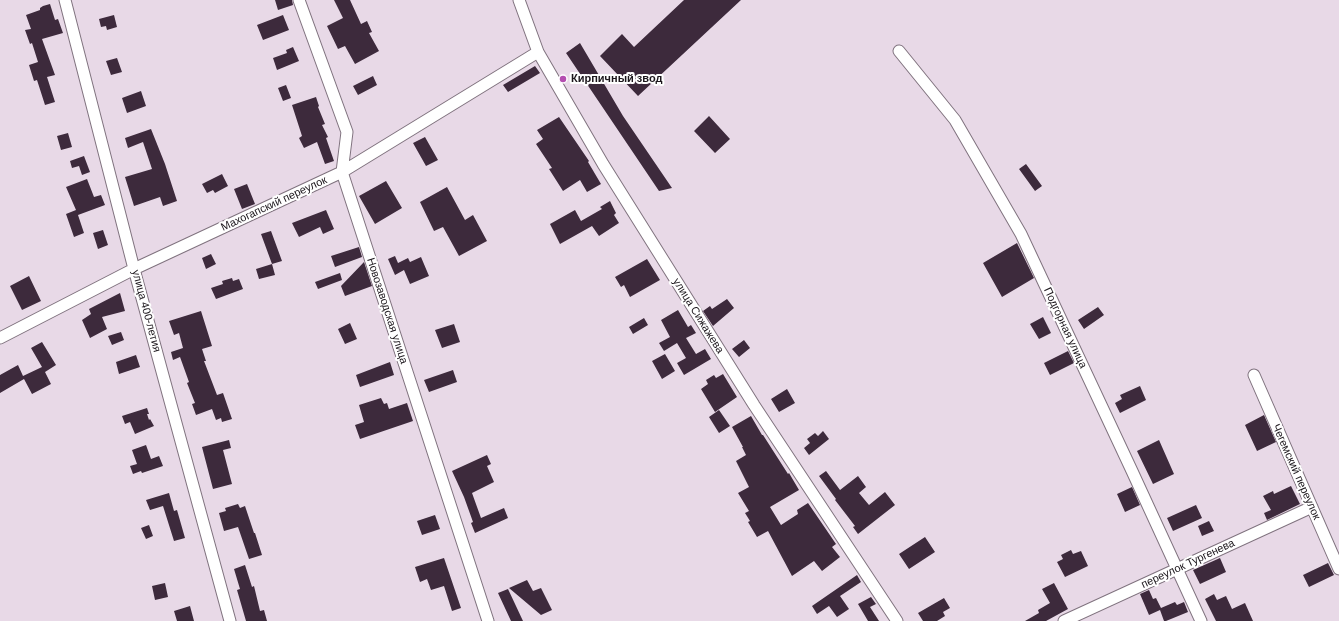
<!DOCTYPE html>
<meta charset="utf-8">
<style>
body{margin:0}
canvas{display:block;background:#e8d9e7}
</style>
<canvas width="1339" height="621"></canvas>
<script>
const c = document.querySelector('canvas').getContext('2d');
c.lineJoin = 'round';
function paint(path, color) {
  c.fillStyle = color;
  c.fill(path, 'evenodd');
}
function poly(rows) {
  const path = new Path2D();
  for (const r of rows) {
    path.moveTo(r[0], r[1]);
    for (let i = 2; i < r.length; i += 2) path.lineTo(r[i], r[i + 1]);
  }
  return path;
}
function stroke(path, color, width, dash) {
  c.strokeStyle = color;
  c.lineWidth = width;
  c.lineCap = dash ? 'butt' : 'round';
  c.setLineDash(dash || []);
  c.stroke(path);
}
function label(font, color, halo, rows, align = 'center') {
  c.font = font + ' Helvetica,sans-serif';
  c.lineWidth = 4;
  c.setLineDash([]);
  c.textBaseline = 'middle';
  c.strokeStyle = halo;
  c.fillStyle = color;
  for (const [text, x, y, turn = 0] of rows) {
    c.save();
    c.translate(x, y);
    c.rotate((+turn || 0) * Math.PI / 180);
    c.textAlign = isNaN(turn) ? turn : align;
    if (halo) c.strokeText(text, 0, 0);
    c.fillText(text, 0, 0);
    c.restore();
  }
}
paint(poly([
 [275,0,292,0,293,5,278,10],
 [334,0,350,0,361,24,367,21,372,32,369,33,379,51,355,64,345,46,338,49,327,26,343,18],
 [684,0,741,0,638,96,600,56,622,34,634,47],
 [50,4,55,20,58,19,63,33,42,39,55,75,47,77,55,102,45,105,37,80,34,81,29,65,38,62,32,43,30,44,25,30,31,29,26,15,40,10,40,8,43,6],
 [114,15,117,27,107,30,106,26,101,27,99,19],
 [283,15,289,30,263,40,257,25],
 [580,43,623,116,672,188,659,191,566,53],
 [293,47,299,61,277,70,273,58,287,53,286,50],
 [117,58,122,72,111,75,106,61],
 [535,66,540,73,508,92,503,85],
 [373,76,377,85,358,95,353,86],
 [286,85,291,98,283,101,278,88],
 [141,91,146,106,127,113,122,98],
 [316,97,319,106,318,107,325,124,322,125,328,137,326,138,334,161,325,164,317,142,304,148,299,138,302,136,292,105],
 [709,116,730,139,715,153,694,131],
 [559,117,589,161,588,162,601,184,587,192,580,180,563,191,549,169,552,168,536,144,543,139,537,130],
 [151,129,165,164,177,201,163,206,160,197,134,206,125,177,152,169,143,142,128,148,125,138],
 [68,133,72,147,61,150,57,136],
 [425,137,438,160,426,166,413,143],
 [84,156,90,172,82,175,79,166,72,168,70,161],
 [1026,164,1042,186,1035,191,1019,169],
 [222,174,228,186,215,193,213,190,207,193,202,184],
 [87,179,94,197,101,195,105,205,78,215,84,233,74,237,66,214,76,210,66,187],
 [386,181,402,208,375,224,359,196],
 [247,184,255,204,242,209,234,189],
 [447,187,465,220,473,215,487,241,459,256,443,227,434,231,420,202],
 [610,201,616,213,614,215,619,223,599,236,592,226,560,244,550,224,575,210,581,221,602,209,600,207],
 [326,210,334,229,323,234,320,227,299,237,292,223],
 [103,230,108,245,98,249,93,233],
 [271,231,282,261,272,264,261,234],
 [1017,243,1034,278,1002,297,983,263],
 [359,247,362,257,335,267,331,256],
 [211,254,216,264,206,269,202,258],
 [395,256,398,263,408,258,410,262,421,257,429,276,410,284,404,270,395,275,388,259],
 [647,259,660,280,630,297,624,285,621,287,615,277],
 [364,262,372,286,345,296,341,286],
 [272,264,275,275,259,279,256,269],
 [340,273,342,280,318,289,315,282],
 [29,276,41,301,22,310,10,286],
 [232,278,233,281,239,279,243,289,216,299,211,288,223,284,222,281],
 [120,293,125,311,102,317,107,329,90,338,82,320,91,314,89,309],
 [727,299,734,308,713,326,703,311,710,306,712,309],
 [1098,307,1104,315,1084,329,1078,320],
 [678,310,688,327,691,325,696,333,686,338,696,354,705,349,711,359,684,375,677,363,686,358,677,343,664,351,659,343,670,337,661,320],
 [201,311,212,346,202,349,206,361,204,361,217,395,223,393,232,419,222,422,221,418,216,420,212,409,196,415,192,404,195,403,187,383,189,382,180,357,173,360,171,352,183,348,179,333,174,335,169,321],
 [1043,317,1051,333,1039,339,1030,324],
 [644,318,648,325,633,334,629,327],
 [350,323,357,339,345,344,338,329],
 [454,324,460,342,442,348,435,330],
 [121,332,124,340,112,345,108,336],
 [744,340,750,348,739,357,732,349],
 [42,342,56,365,45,372,51,384,32,394,24,379,0,393,0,375,18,365,23,376,42,367,31,348],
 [1068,351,1074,363,1050,375,1044,363],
 [665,354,675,371,662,379,652,361],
 [136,355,140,367,119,374,116,362],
 [390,362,394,375,360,387,356,375],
 [453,370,457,382,429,392,424,380],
 [723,374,737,397,715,412,701,389,708,384,706,380,714,375,716,378],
 [1140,386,1146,400,1120,413,1115,403,1122,399,1120,395],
 [787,389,795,403,779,412,771,399],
 [381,398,384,404,387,403,389,409,407,403,413,421,360,439,355,425,364,422,359,405],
 [147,408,149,414,147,414,149,420,150,419,154,426,135,434,130,422,125,424,122,416],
 [719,410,730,426,719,433,709,417],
 [1264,415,1276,442,1257,451,1245,425],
 [751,416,762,435,763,435,788,474,789,473,799,490,770,507,781,525,798,514,797,510,808,503,836,544,832,547,840,557,822,571,814,561,792,576,768,531,757,537,748,522,750,521,745,513,749,511,738,493,749,487,736,461,746,455,742,447,743,447,732,427],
 [823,431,829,439,809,455,804,448,810,443,807,439,815,433,818,436],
 [229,440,231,448,223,450,232,484,213,489,202,447],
 [1159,440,1174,474,1153,484,1137,451],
 [146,445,151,459,159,456,163,466,142,473,141,471,133,474,130,466,137,464,132,450],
 [487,455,491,464,487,466,494,482,472,493,481,518,504,508,508,518,475,533,471,523,473,522,464,497,452,471],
 [826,471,840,490,858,476,866,487,859,493,869,505,885,492,895,505,858,534,853,527,855,526,835,500,836,499,819,476],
 [1291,486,1300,504,1267,520,1264,513,1271,510,1263,496,1273,491,1274,494],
 [1132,487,1140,505,1125,512,1117,494],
 [169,493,174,511,177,510,185,538,174,541,163,506,150,510,146,500],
 [238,504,240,508,245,506,254,533,255,533,262,555,249,559,238,527,224,531,219,513,226,511,225,508],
 [1196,505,1202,518,1173,531,1167,518],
 [435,515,440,529,422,535,417,521],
 [1209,521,1214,531,1202,536,1198,526],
 [149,525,153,536,146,539,141,528],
 [925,537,935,552,909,569,899,554],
 [1071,550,1073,554,1081,551,1088,566,1065,577,1057,562,1063,559,1061,555],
 [444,558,461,608,452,611,444,586,431,590,427,579,420,582,415,567],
 [1220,558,1226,572,1200,584,1193,570],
 [1328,563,1334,575,1309,587,1303,575],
 [245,565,252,587,254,586,260,611,264,610,267,621,246,621,237,590,240,589,234,569],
 [857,575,861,582,840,596,849,609,837,617,829,606,817,614,812,606],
 [527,580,533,591,541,588,552,610,541,615,509,588],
 [165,583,168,597,155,600,152,586],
 [1054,583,1068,609,1046,621,1025,621,1039,613,1038,610,1050,603,1042,589],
 [508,589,523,621,511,621,498,593],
 [1149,590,1153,599,1156,598,1161,608,1175,602,1177,605,1184,602,1188,612,1166,621,1164,621,1160,610,1149,615,1140,594],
 [1214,594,1217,600,1226,596,1232,609,1245,603,1253,621,1216,621,1205,599],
 [871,597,876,604,870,607,879,621,868,621,858,604],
 [944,598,950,608,943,612,945,616,937,621,923,621,918,613],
 [190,606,194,621,177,621,174,611]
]), '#3d2a3c');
const minor = poly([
 [65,0,134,269,230,621],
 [299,0,347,132,342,172,488,621],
 [519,0,538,52,603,164,754,405,897,621],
 [899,51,955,120,1021,234,1132,471,1201,621],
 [0,338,134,269,342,172,538,52],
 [1254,375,1339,569],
 [1064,621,1312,507]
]);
stroke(minor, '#80737f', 13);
stroke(minor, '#fff', 11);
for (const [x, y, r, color] of [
 [563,79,4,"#b44db0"]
]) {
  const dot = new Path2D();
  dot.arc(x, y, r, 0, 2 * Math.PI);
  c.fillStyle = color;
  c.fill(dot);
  stroke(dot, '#fff', 1.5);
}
label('bold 11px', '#1c171c', '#fff', [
 ["Кирпичный звод",571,79]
], 'left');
label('11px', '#1c171c', '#fff', [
 ["Махогапский переулок",274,204,-25],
 ["улица 400-летия",146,311,75],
 ["Новозаводская улица",387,311,72],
 ["улица Сижажева",698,316,58],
 ["Подгорная улица",1065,328,65],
 ["Чегемский переулок",1296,472,66],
 ["переулок Тургенева",1188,564,-25]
]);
</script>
